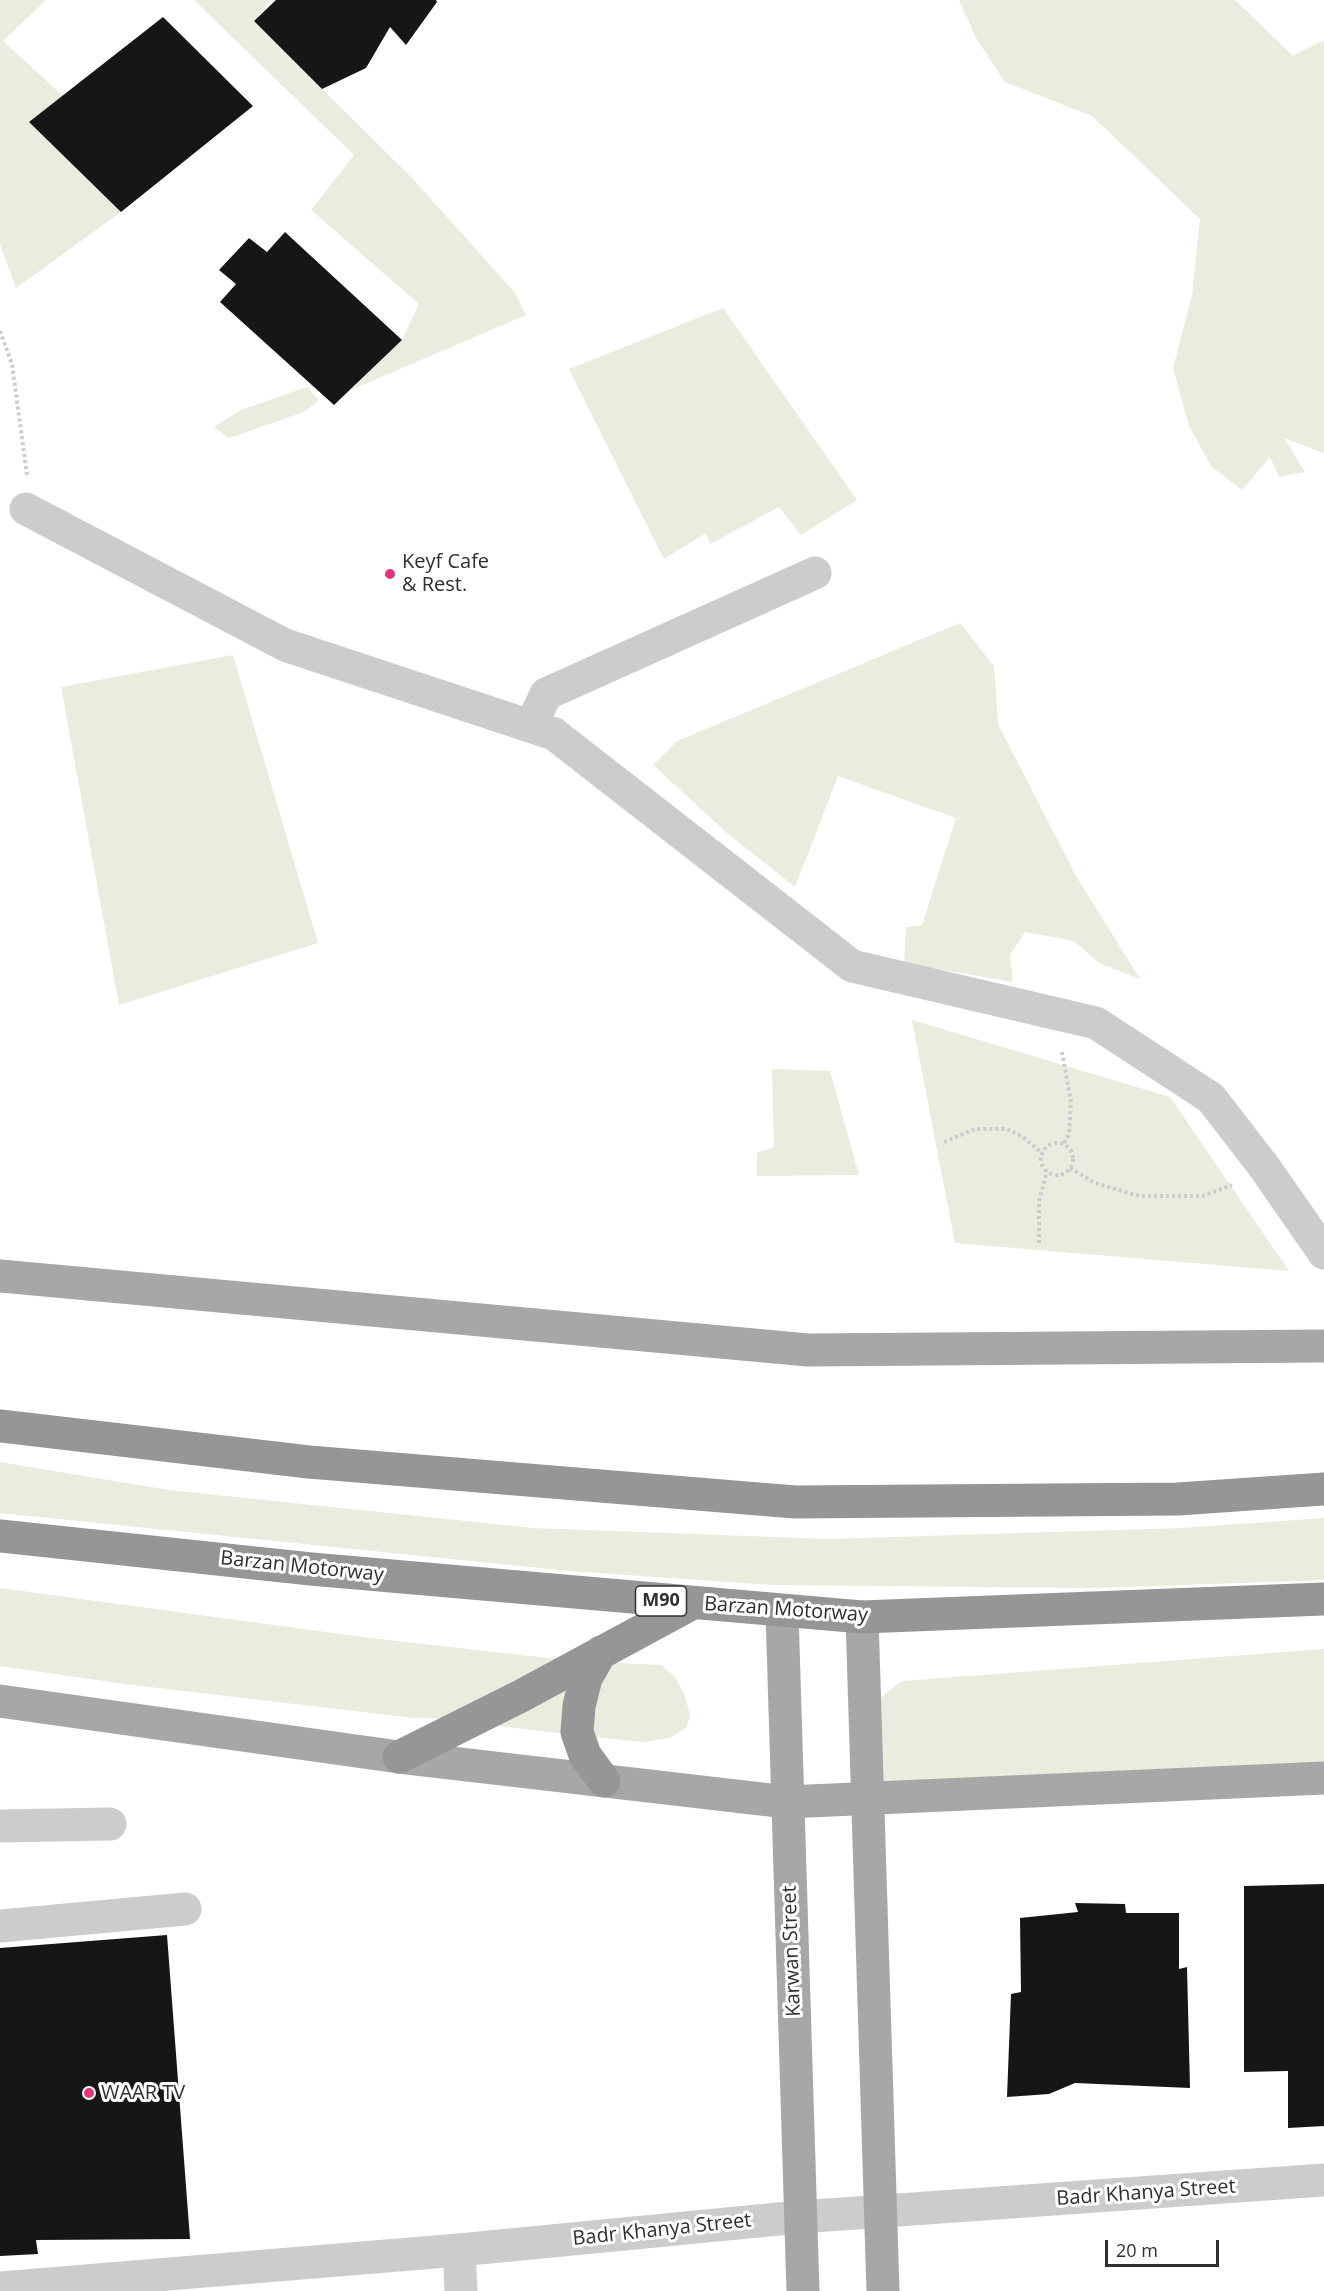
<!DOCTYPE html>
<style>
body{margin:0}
#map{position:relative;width:1324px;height:2291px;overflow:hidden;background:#fff;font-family:"Open Sans",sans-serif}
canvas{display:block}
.scale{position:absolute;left:1105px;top:2240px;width:114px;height:27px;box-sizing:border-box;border:3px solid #2f2f2f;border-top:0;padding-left:8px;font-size:18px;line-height:21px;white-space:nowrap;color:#2f2f2f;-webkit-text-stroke:4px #fff;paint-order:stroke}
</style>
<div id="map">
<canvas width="1324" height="2291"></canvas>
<div class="scale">20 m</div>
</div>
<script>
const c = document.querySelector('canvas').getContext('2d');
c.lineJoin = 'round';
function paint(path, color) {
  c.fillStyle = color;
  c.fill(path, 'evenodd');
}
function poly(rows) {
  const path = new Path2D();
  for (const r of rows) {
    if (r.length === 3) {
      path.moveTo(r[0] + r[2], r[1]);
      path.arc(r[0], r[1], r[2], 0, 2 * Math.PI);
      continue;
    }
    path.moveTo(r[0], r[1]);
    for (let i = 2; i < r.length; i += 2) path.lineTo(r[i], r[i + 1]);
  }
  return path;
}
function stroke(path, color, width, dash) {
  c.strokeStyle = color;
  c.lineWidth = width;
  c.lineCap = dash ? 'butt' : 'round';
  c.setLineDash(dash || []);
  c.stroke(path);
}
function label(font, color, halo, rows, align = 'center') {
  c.font = font + ' "Open Sans",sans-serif';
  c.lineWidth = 6;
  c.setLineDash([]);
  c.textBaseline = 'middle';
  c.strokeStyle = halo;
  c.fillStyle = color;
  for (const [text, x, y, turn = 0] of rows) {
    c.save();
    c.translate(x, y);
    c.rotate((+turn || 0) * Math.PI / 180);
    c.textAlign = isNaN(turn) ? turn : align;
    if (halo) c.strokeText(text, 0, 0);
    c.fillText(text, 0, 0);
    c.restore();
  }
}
paint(poly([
 [0,0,46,0,3,41,63,96,29,122,121,212,16,288,0,245],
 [194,0,271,0,254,21,414,180,515,293,526,315,351,390,402,340,419,304,311,210,354,155],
 [959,0,1235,0,1293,56,1324,40,1324,453,1284,438,1305,472,1279,477,1270,457,1242,490,1211,466,1189,426,1173,368,1192,295,1200,219,1092,116,1005,82,976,38],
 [723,308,857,500,801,535,779,507,710,544,706,533,664,559,569,369],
 [307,387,319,400,304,412,229,438,214,427,241,410],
 [960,623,994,666,998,724,1076,876,1140,979,1099,963,1074,941,1025,932,1010,955,1013,982,904,963,906,927,922,925,956,818,838,776,795,887,727,833,653,765,677,741],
 [233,655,318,943,119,1005,61,687],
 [912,1020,1170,1097,1289,1271,955,1243],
 [772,1069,830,1071,859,1175,757,1176,757,1153,774,1147],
 [0,1462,169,1490,533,1528,828,1539,1182,1528,1324,1518,1324,1580,1100,1588,772,1585,569,1571,0,1513],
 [0,1588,370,1638,575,1661,460,1719,414,1718,124,1684,0,1666],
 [1324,1649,1324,1769,892,1787,878,1779,871,1710,886,1693,902,1681],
 [599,1662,661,1665,674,1676,684,1693,690,1715,687,1727,670,1738,643,1742,584,1736],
 [588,1664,574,1735,475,1723]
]), '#eaecde');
paint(poly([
 [276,0,436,0,437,2,406,45,390,27,366,68,322,89,254,21],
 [163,17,253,106,121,212,29,122],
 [285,232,402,340,334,405,220,302,236,284,219,270,249,238,267,252],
 [1324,1884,1324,2126,1288,2128,1288,2071,1244,2072,1244,1886],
 [1075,1903,1125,1904,1126,1913,1179,1913,1179,1969,1187,1967,1190,2088,1075,2083,1049,2094,1007,2097,1011,1994,1021,1992,1020,1918,1078,1912],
 [167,1935,190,2239,36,2240,38,2254,0,2256,0,1948]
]), '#161616');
stroke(poly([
 [0,331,12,364,27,475],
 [1062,1052,1071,1102,1069,1134,1063,1145],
 [944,1142,975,1129,1007,1129,1023,1137,1042,1153],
 [1057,1159,16],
 [1070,1168,1095,1183,1139,1196,1203,1196,1232,1185],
 [1039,1243,1039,1201,1047,1171]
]), '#ccc', 4, [3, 3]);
stroke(poly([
 [26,509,285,645,554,734,852,966,1096,1023,1211,1098,1265,1168,1324,1253],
 [531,726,546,694,815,573],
 [0,1826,110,1824],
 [0,1926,185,1909],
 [459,2250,461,2291],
 [0,2288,459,2250,799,2217,1324,2180]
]), '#ccc', 33);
stroke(poly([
 [0,1276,808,1350,1324,1346],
 [782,1612,803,2291],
 [862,1617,883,2291],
 [0,1701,399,1757,787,1802,1324,1778]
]), '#a7a7a7', 33);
stroke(poly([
 [0,1426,309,1462,795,1502,1178,1499,1324,1489],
 [0,1536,311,1569,862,1617,1324,1599],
 [601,1652,586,1678,579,1706,577,1732,585,1755,604,1781],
 [399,1757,521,1696,691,1604]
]), '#969696', 33);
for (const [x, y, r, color] of [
 [390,574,6,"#e2367a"],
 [89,2093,6,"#e2367a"]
]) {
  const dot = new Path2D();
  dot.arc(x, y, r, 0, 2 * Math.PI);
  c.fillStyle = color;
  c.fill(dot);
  stroke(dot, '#fff', 2);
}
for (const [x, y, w] of [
 [661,1601,51]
]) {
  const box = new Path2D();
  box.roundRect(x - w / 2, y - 15, w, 30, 4.5);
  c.fillStyle = '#fff';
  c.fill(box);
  stroke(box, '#2f2f2f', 1.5);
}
label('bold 18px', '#2f2f2f', null, [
 ["M90",661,1601]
]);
label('20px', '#2f2f2f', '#fff', [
 ["Keyf Cafe",402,562],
 ["& Rest.",402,585],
 ["WAAR TV",101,2093]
], 'left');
label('20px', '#2f2f2f', '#fff', [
 ["Barzan Motorway",302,1567,6],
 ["Barzan Motorway",786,1610,4],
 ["Karwan Street",792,1951,-92],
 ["Badr Khanya Street",1146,2193,-4],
 ["Badr Khanya Street",662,2230,-6]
]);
</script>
